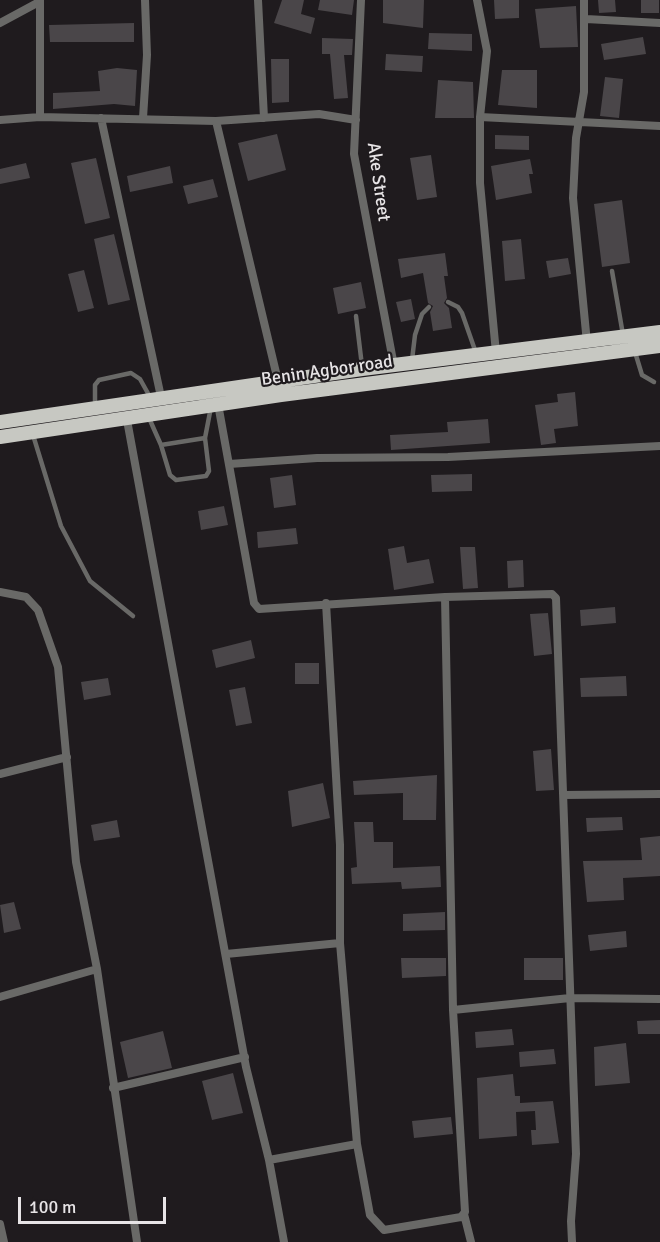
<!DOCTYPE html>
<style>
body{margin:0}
#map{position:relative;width:660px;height:1242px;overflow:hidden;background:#1f1b1e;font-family:Signika,sans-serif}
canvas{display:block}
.scale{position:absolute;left:18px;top:1197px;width:148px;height:27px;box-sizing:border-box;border:3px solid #e7e4e6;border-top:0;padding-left:8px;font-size:18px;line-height:21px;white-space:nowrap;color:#e7e4e6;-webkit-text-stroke:4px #1f1b1e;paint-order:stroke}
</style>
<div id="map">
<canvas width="660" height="1242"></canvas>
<div class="scale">100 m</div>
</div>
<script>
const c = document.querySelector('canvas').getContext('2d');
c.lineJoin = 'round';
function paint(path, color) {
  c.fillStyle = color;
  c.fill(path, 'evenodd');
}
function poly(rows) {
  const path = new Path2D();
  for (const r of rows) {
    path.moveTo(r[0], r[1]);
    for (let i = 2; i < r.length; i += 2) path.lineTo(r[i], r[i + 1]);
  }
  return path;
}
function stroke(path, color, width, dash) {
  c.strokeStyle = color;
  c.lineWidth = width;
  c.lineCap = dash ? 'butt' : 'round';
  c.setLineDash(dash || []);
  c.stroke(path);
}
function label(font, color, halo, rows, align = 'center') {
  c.font = font + ' Signika,sans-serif';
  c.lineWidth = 4.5;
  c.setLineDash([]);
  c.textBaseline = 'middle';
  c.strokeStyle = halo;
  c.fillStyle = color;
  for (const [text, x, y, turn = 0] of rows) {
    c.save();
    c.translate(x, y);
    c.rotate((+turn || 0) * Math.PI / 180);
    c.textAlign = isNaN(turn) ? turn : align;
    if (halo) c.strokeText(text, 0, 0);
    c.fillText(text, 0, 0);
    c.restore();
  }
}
paint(poly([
 [282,0,304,0,301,14,315,18,311,34,274,23],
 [320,0,354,0,352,15,318,10],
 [383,0,424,0,423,28,383,23],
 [494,0,519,0,519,18,495,19],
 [598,0,615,0,616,12,599,13],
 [641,0,659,0,659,13,641,13],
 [576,6,578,47,540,48,535,9],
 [134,23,134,42,50,42,49,25],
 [429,33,472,34,472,51,428,49],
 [643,37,646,54,604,60,601,44],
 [322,38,353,39,352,55,344,55,348,98,334,99,330,54,322,54],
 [386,54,423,56,422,72,385,70],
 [271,59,289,59,289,102,272,103],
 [117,68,137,70,135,106,114,104,53,109,53,93,100,91,98,71],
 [502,70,537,70,537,108,498,105],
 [605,77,623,79,619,118,600,116],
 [438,80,473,82,474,118,435,118],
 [277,134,286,170,248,181,238,143],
 [495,135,529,136,529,150,495,149],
 [431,155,437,197,417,200,410,158],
 [96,158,110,218,85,224,71,163],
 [530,159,533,174,529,174,532,193,496,200,491,166],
 [26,163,30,178,0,184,0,169],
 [170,166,173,183,130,192,127,176],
 [213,179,218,197,188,204,183,186],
 [622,200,630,263,602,267,594,204],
 [114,234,130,300,108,305,94,239],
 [521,239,525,279,505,281,502,241],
 [445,253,448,276,444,276,447,298,444,303,449,308,452,328,433,331,430,312,433,306,428,303,423,273,401,278,398,259],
 [568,258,571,274,549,278,546,261],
 [84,270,94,308,78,312,68,274],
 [361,282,366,308,338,314,333,288],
 [411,299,415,319,401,322,396,302],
 [575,392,578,426,554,429,556,443,541,445,535,405,558,402,557,394],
 [488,419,490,443,391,450,390,435,448,432,447,422],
 [472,474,472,491,432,492,431,475],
 [292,475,296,505,274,508,270,478],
 [224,506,228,525,201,530,198,511],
 [296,528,298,544,258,548,257,532],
 [404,546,407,563,429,559,434,583,394,590,388,549],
 [460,547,475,547,478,588,463,589],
 [523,560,524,587,508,588,507,561],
 [615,607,616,623,581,626,580,610],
 [548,613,552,654,534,656,530,614],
 [251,640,255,658,216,668,212,650],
 [295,663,319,663,319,684,295,684],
 [626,676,627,696,581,697,580,678],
 [108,678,111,695,84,700,81,682],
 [245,687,252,723,236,726,229,690],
 [551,749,554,790,536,791,533,751],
 [437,775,436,820,403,820,403,793,354,795,353,781],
 [323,783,330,818,292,827,288,791],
 [622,817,623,830,587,832,586,818],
 [117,820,120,837,94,841,91,825],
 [354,822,373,822,374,842,393,842,393,868,440,866,441,887,402,889,401,882,352,884,351,868,357,867],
 [660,836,660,876,623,878,624,900,587,902,583,861,642,860,640,838],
 [14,902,21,929,4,933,0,905],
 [445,912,445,930,403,931,403,914],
 [626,931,627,947,590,951,588,935],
 [401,958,446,958,446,976,402,978],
 [524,958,563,958,563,980,524,980],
 [660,1020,660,1034,638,1034,637,1021],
 [512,1029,514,1045,476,1048,475,1032],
 [163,1031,172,1068,128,1078,120,1042],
 [626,1043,630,1083,595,1086,594,1047],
 [554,1049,556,1064,520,1067,519,1052],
 [233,1073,243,1113,212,1120,202,1081],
 [513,1074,515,1096,520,1096,520,1103,553,1101,559,1143,532,1145,531,1130,536,1130,535,1111,516,1112,517,1136,479,1139,477,1078],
 [451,1117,453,1134,414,1138,412,1121]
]), '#4a4649');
stroke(poly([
 [612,271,623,335],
 [448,302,458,307,462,313,476,353],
 [356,316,362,366],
 [635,352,642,375,654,382],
 [412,360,415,335,422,314,429,307],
 [95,407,95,385,99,380,131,373,140,379,150,397],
 [149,418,161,445,205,438,211,407],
 [33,435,61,526,90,581,133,616],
 [161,445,170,475,176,480,206,476,209,471,205,438]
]), '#696967', 4.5);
stroke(poly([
 [40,0,40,117],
 [258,0,264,118],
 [361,0,354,154,394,366],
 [477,0,487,51,480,117,480,183,496,353],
 [584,0,584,92,576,138,573,198,587,343],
 [586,19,660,23],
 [0,23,39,2],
 [480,117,660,126],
 [101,118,161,397],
 [143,118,147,55,145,0],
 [0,120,40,117,216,121,319,114,356,120],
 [216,121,278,381],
 [218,404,254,603,259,609,445,597,552,594,556,598,576,1154,571,1221,572,1242],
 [127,420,246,1067,269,1160,284,1242],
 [229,464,317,458,448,457,660,446],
 [0,592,26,597,38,610,58,667,76,862,97,969],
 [326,603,340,845,340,943,357,1144],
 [0,774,67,757],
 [564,795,660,794],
 [226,954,340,943],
 [0,997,97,969,137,1242],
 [453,1010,570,998,660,999],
 [113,1088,245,1057],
 [269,1160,357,1144,370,1215,384,1230,461,1217,465,1212,453,1010,445,597],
 [464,1214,471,1242],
 [0,1224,4,1242]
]), '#696967', 8);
stroke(poly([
 [0,422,362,369,660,332],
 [0,437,281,395,660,346]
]), '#c7c8c2', 14);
label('18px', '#e7e4e6', '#1f1b1e', [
 ["Ake Street",378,182,82],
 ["Benin Agbor road",327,371,-8]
]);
</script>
